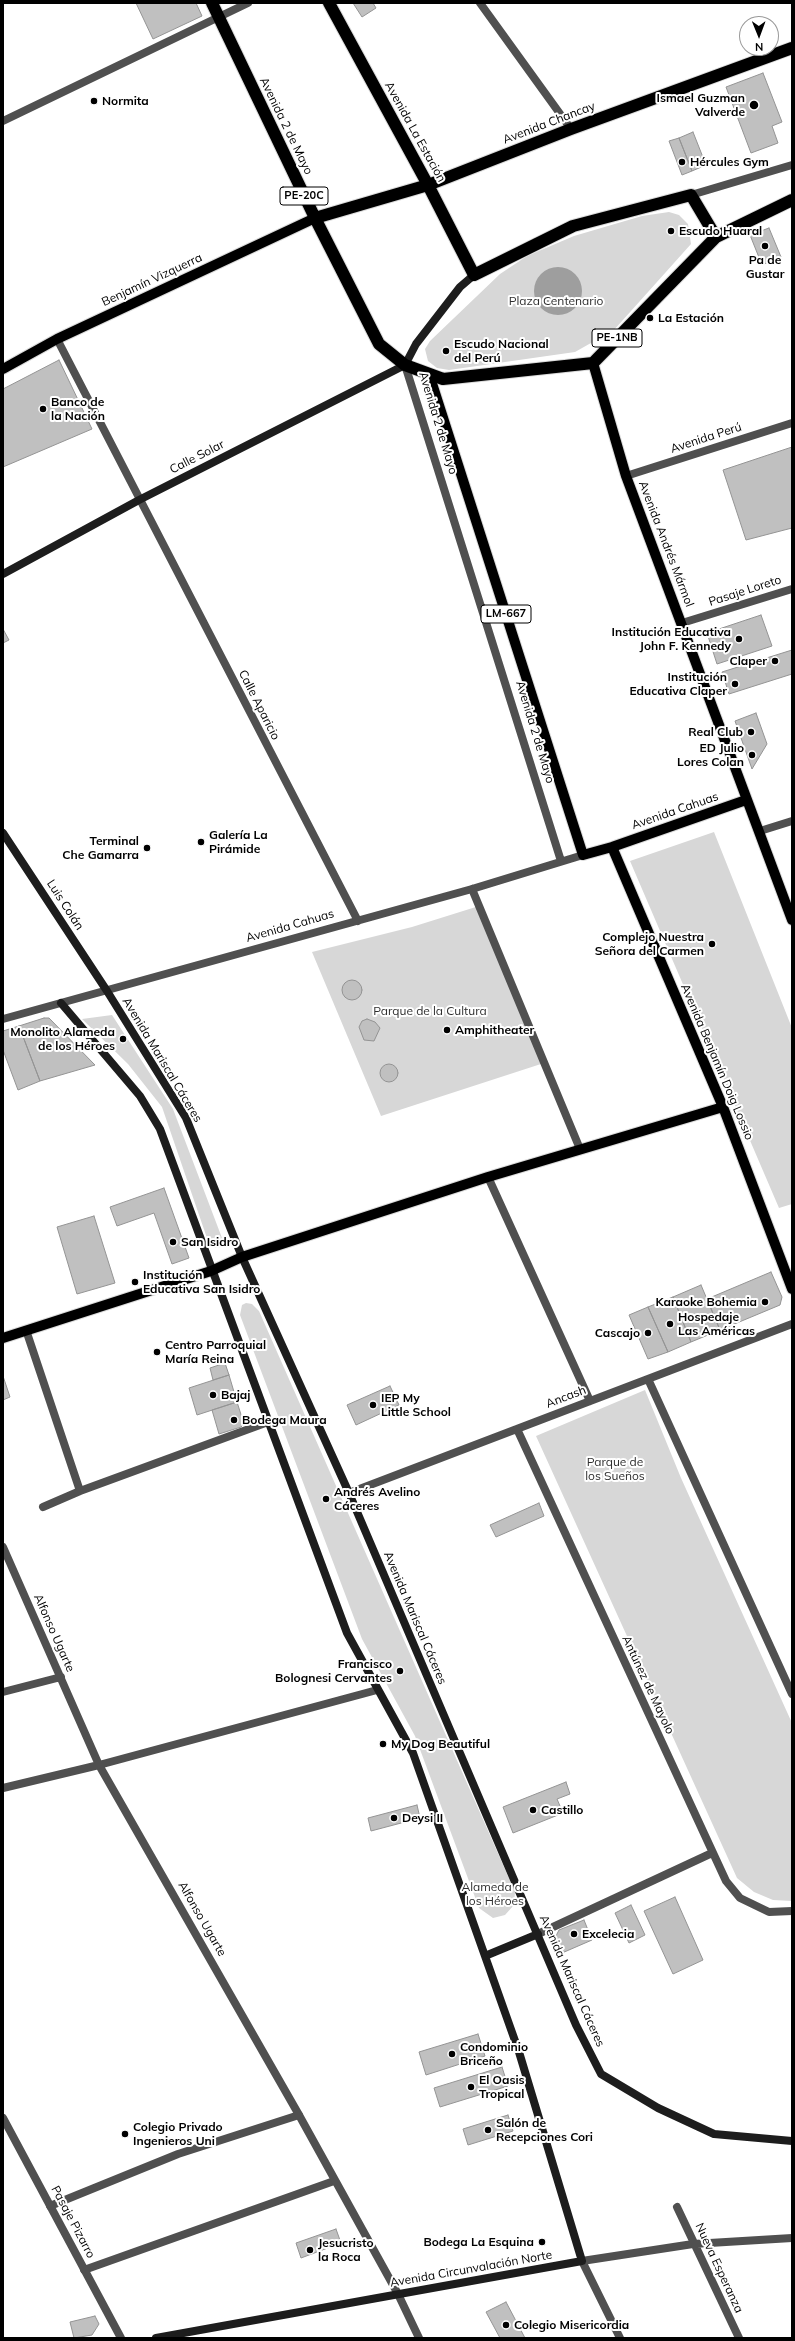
<!DOCTYPE html>
<meta charset="utf-8">
<style>
body{margin:0}
#map{position:relative;width:795px;height:2341px;overflow:hidden;background:#fff;font-family:Mulish,sans-serif}
canvas{display:block}
.frame{position:absolute;inset:0;border:4px solid #000;pointer-events:none}
.north{position:absolute;left:739px;top:16px;width:40px;height:40px;box-sizing:border-box;background:#fff;border:1px solid #999;border-radius:50%;rotate:179deg;font-size:11px;font-weight:700;line-height:16px;text-align:center;color:#000}
.north::after{content:'';display:block;margin:auto;width:14px;height:18px;background:#000;clip-path:polygon(50% 0,100% 100%,50% 72%,0 100%)}
</style>
<div id="map">
<canvas width="795" height="2341"></canvas>
<div class="frame"></div>
<div class="north">N</div>
</div>
<script>
const c = document.querySelector('canvas').getContext('2d');
c.lineJoin = 'round';
function paint(path, color) {
  c.fillStyle = color;
  c.fill(path, 'evenodd');
}
function poly(rows) {
  const path = new Path2D();
  for (const r of rows) {
    if (r.length === 3) {
      path.moveTo(r[0] + r[2], r[1]);
      path.arc(r[0], r[1], r[2], 0, 2 * Math.PI);
      continue;
    }
    path.moveTo(r[0], r[1]);
    for (let i = 2; i < r.length; i += 2) path.lineTo(r[i], r[i + 1]);
  }
  return path;
}
function stroke(path, color, width, dash) {
  c.strokeStyle = color;
  c.lineWidth = width;
  c.lineCap = dash ? 'butt' : 'round';
  c.setLineDash(dash || []);
  c.stroke(path);
}
function label(font, color, halo, rows, align = 'center') {
  c.font = font + ' Mulish,sans-serif';
  c.lineWidth = 4;
  c.setLineDash([]);
  c.textBaseline = 'middle';
  c.strokeStyle = halo;
  c.fillStyle = color;
  for (const [text, x, y, turn = 0] of rows) {
    c.save();
    c.translate(x, y);
    c.rotate((+turn || 0) * Math.PI / 180);
    c.textAlign = isNaN(turn) ? turn : align;
    if (halo) c.strokeText(text, 0, 0);
    c.fillText(text, 0, 0);
    c.restore();
  }
}
paint(poly([
 [669,212,679,215,688,224,691,244,614,330,575,352,449,370,437,368,428,361,425,349,430,341,500,274,527,256,574,236,642,216],
 [714,832,792,1028,792,1204,779,1208,630,861],
 [479,906,544,1063,381,1116,312,952,412,927],
 [112,1015,173,1109,222,1238,223,1244,219,1248,214,1248,209,1244,162,1107,128,1064,82,1019],
 [246,1303,252,1304,259,1311,515,1892,514,1905,505,1915,493,1918,479,1908,415,1736,362,1639,240,1315,242,1305],
 [645,1390,681,1478,792,1723,792,1901,773,1900,754,1892,737,1878,536,1436]
]), '#d7d7d7');
paint(poly([
 [558,291,24]
]), '#9e9e9e');
const building = poly([
 [136,3,196,3,202,16,153,39,136,3],
 [353,3,373,3,376,8,362,17,353,3],
 [763,73,782,122,772,126,778,143,751,153,726,87,763,73],
 [693,132,706,165,692,171,679,138,693,132],
 [679,138,692,171,682,175,669,141,679,138],
 [769,228,781,257,762,265,750,235,769,228],
 [59,360,92,429,3,467,3,389,59,360],
 [792,447,792,528,746,540,723,470,792,447],
 [761,615,772,646,717,664,707,633,761,615],
 [3,629,9,640,3,643,3,629],
 [792,650,792,674,729,694,722,672,792,650],
 [756,713,767,744,752,769,735,721,756,713],
 [352,990,10],
 [44,1018,49,1018,95,1065,40,1081,19,1026,44,1018],
 [367,1019,375,1022,380,1028,374,1041,364,1040,359,1027,362,1021,367,1019],
 [19,1026,40,1081,18,1090,3,1050,3,1031,19,1026],
 [389,1073,9],
 [164,1188,189,1258,172,1264,154,1213,117,1226,110,1207,164,1188],
 [94,1216,115,1283,77,1294,57,1227,94,1216],
 [771,1272,782,1297,780,1305,720,1330,707,1299,771,1272],
 [701,1285,720,1330,691,1342,673,1297,701,1285],
 [673,1297,691,1342,668,1352,648,1307,673,1297],
 [648,1307,668,1352,648,1359,629,1315,648,1307],
 [225,1363,229,1375,213,1380,210,1368,225,1363],
 [229,1375,237,1402,197,1415,189,1388,229,1375],
 [3,1376,10,1397,3,1400,3,1376],
 [390,1386,399,1405,356,1425,347,1405,390,1386],
 [237,1402,244,1424,241,1427,219,1434,212,1410,237,1402],
 [539,1503,544,1516,496,1537,490,1525,539,1503],
 [566,1782,570,1794,557,1799,563,1813,513,1833,503,1807,566,1782],
 [417,1805,420,1818,371,1831,368,1818,417,1805],
 [675,1897,703,1960,673,1974,644,1911,675,1897],
 [631,1905,645,1935,629,1943,615,1913,631,1905],
 [584,1920,592,1940,562,1953,555,1938,559,1930,584,1920],
 [478,2034,485,2056,426,2075,419,2052,478,2034],
 [502,2067,508,2086,440,2107,434,2088,502,2067],
 [508,2115,513,2131,468,2145,463,2129,508,2115],
 [336,2229,341,2243,301,2258,296,2243,336,2229],
 [506,2302,525,2338,500,2338,486,2312,506,2302],
 [95,2316,99,2324,92,2335,74,2338,70,2322,95,2316]
]);
paint(building, '#c0c0c0');
stroke(building, '#949494', 1);
const primary = poly([
 [593,363,626,476,792,920],
 [3,369,57,339,315,218],
 [429,374,583,855,612,847,746,800],
 [612,847,723,1107,792,1289],
 [3,1338,211,1271,242,1257,488,1177,723,1107]
]);
const highway = poly([
 [212,3,315,218,379,344,405,365,443,379,593,363,716,237,792,200],
 [329,3,428,185,474,275,573,226,691,195,716,237],
 [315,218,428,185,571,129,792,48]
]);
stroke(primary, '#dbdbdb', 12);
stroke(highway, '#dbdbdb', 14);
stroke(poly([
 [50,2206,178,2154,299,2115],
 [84,2270,334,2181]
]), '#505050', 8);
stroke(poly([
 [480,3,571,129],
 [3,121,248,3],
 [691,195,792,165],
 [57,339,358,921],
 [405,365,561,861],
 [626,476,792,423],
 [682,623,792,589],
 [760,831,792,821],
 [472,889,580,1149],
 [3,1019,472,889,583,855],
 [488,1177,590,1401],
 [26,1330,80,1491],
 [648,1379,792,1694],
 [517,1429,726,1881,740,1898,769,1912,792,1911],
 [349,1493,792,1324],
 [43,1507,80,1491,268,1422],
 [3,1547,99,1765,299,2115,398,2294,419,2338],
 [3,1692,61,1677],
 [3,1788,99,1765,377,1690],
 [538,1934,712,1853],
 [3,2118,121,2338],
 [677,2207,739,2338],
 [620,2338,582,2261,693,2244,792,2238]
]), '#505050', 8);
stroke(poly([
 [3,574,139,500,405,365,416,344,460,287,474,275],
 [3,833,107,991,186,1118,242,1257,349,1493,576,2025,601,2074,658,2108,714,2134,792,2141],
 [61,1003,140,1096,160,1129,347,1633,413,1753,519,2052,582,2261,156,2338],
 [485,1956,538,1934]
]), '#1d1d1d', 8);
stroke(primary, '#000', 10);
stroke(highway, '#000', 12);
for (const [x, y, r, color] of [
 [94,101,4,"#000"],
 [754,105,5,"#000"],
 [682,162,4,"#000"],
 [671,231,4,"#000"],
 [765,246,4,"#000"],
 [650,318,4,"#000"],
 [446,351,4,"#000"],
 [43,409,4,"#000"],
 [739,639,4,"#000"],
 [775,661,4,"#000"],
 [735,684,4,"#000"],
 [751,732,4,"#000"],
 [752,755,4,"#000"],
 [201,842,4,"#000"],
 [147,848,4,"#000"],
 [712,944,4,"#000"],
 [447,1030,4,"#000"],
 [123,1039,4,"#000"],
 [173,1242,4,"#000"],
 [135,1282,4,"#000"],
 [765,1302,4,"#000"],
 [670,1324,4,"#000"],
 [648,1333,4,"#000"],
 [157,1352,4,"#000"],
 [213,1395,4,"#000"],
 [373,1405,4,"#000"],
 [234,1420,4,"#000"],
 [326,1499,4,"#000"],
 [400,1671,4,"#000"],
 [383,1744,4,"#000"],
 [533,1810,4,"#000"],
 [394,1818,4,"#000"],
 [574,1934,4,"#000"],
 [452,2054,4,"#000"],
 [471,2087,4,"#000"],
 [488,2130,4,"#000"],
 [125,2134,4,"#000"],
 [542,2242,4,"#000"],
 [310,2250,4,"#000"],
 [506,2325,4,"#000"]
]) {
  const dot = new Path2D();
  dot.arc(x, y, r, 0, 2 * Math.PI);
  c.fillStyle = color;
  c.fill(dot);
  stroke(dot, '#fff', 1.5);
}
for (const [x, y, w] of [
 [304,196,48],
 [617,338,50],
 [506,614,50]
]) {
  const box = new Path2D();
  box.roundRect(x - w / 2, y - 9, w, 18, 3);
  c.fillStyle = '#fff';
  c.fill(box);
  stroke(box, '#000', 1);
}
label('bold 11px', '#000', null, [
 ["PE-20C",304,196],
 ["PE-1NB",617,338],
 ["LM-667",506,614]
]);
label('bold 12px', '#000', '#fff', [
 ["Ismael Guzman",745,98,"right"],
 ["Valverde",745,112,"right"],
 ["Normita",102,101],
 ["Hércules Gym",690,162],
 ["Escudo Huaral",679,231],
 ["Pa de",765,260,"center"],
 ["Gustar",765,274,"center"],
 ["La Estación",658,318],
 ["Escudo Nacional",454,344],
 ["del Perú",454,358],
 ["Banco de",51,402],
 ["la Nación",51,416],
 ["Institución Educativa",731,632,"right"],
 ["John F. Kennedy",731,646,"right"],
 ["Claper",767,661,"right"],
 ["Institución",727,677,"right"],
 ["Educativa Claper",727,691,"right"],
 ["Real Club",743,732,"right"],
 ["ED Julio",744,748,"right"],
 ["Lores Colan",744,762,"right"],
 ["Galería La",209,835],
 ["Pirámide",209,849],
 ["Terminal",139,841,"right"],
 ["Che Gamarra",139,855,"right"],
 ["Complejo Nuestra",704,937,"right"],
 ["Señora del Carmen",704,951,"right"],
 ["Amphitheater",455,1030],
 ["Monolito Alameda",115,1032,"right"],
 ["de los Héroes",115,1046,"right"],
 ["San Isidro",181,1242],
 ["Institución",143,1275],
 ["Educativa San Isidro",143,1289],
 ["Karaoke Bohemia",757,1302,"right"],
 ["Hospedaje",678,1317],
 ["Las Américas",678,1331],
 ["Cascajo",640,1333,"right"],
 ["Centro Parroquial",165,1345],
 ["María Reina",165,1359],
 ["Bajaj",221,1395],
 ["IEP My",381,1398],
 ["Little School",381,1412],
 ["Bodega Maura",242,1420],
 ["Andrés Avelino",334,1492],
 ["Cáceres",334,1506],
 ["Francisco",392,1664,"right"],
 ["Bolognesi Cervantes",392,1678,"right"],
 ["My Dog Beautiful",391,1744],
 ["Castillo",541,1810],
 ["Deysi II",402,1818],
 ["Excelecia",582,1934],
 ["Condominio",460,2047],
 ["Briceño",460,2061],
 ["El Oasis",479,2080],
 ["Tropical",479,2094],
 ["Salón de",496,2123],
 ["Recepciones Cori",496,2137],
 ["Colegio Privado",133,2127],
 ["Ingenieros Uni",133,2141],
 ["Bodega La Esquina",534,2242,"right"],
 ["Jesucristo",318,2243],
 ["la Roca",318,2257],
 ["Colegio Misericordia",514,2325]
], 'left');
label('12px', '#000', '#fff', [
 ["Avenida Chancay",549,123,-21],
 ["Avenida 2 de Mayo",286,126,64],
 ["Avenida La Estación",415,132,61],
 ["Benjamín Vizquerra",152,280,-25],
 ["Avenida 2 de Mayo",438,423,73],
 ["Avenida Perú",706,438,-18],
 ["Calle Solar",197,457,-27],
 ["Avenida Andrés Mármol",666,544,69],
 ["Pasaje Loreto",745,591,-18],
 ["Calle Aparicio",259,705,63],
 ["Avenida 2 de Mayo",535,732,73],
 ["Avenida Cahuas",675,811,-19],
 ["Luis Colán",65,905,57],
 ["Avenida Cahuas",290,926,-16],
 ["Avenida Mariscal Cáceres",162,1060,59],
 ["Avenida Benjamín Doig Lossio",717,1062,67],
 ["Ancash",566,1397,-21],
 ["Avenida Mariscal Cáceres",415,1618,67],
 ["Alfonso Ugarte",54,1633,66],
 ["Antúnez de Mayolo",648,1685,65],
 ["Alfonso Ugarte",202,1919,60],
 ["Avenida Mariscal Cáceres",572,1981,66],
 ["Pasaje Pizarro",73,2222,62],
 ["Nueva Esperanza",719,2268,65],
 ["Avenida Circunvalación Norte",471,2269,-10]
]);
label('12px', '#2e2e2e', '#fff', [
 ["Plaza Centenario",556,301],
 ["Parque de la Cultura",430,1011],
 ["Parque de",615,1462],
 ["los Sueños",615,1476],
 ["Alameda de",495,1887],
 ["los Héroes",495,1901]
]);
</script>
